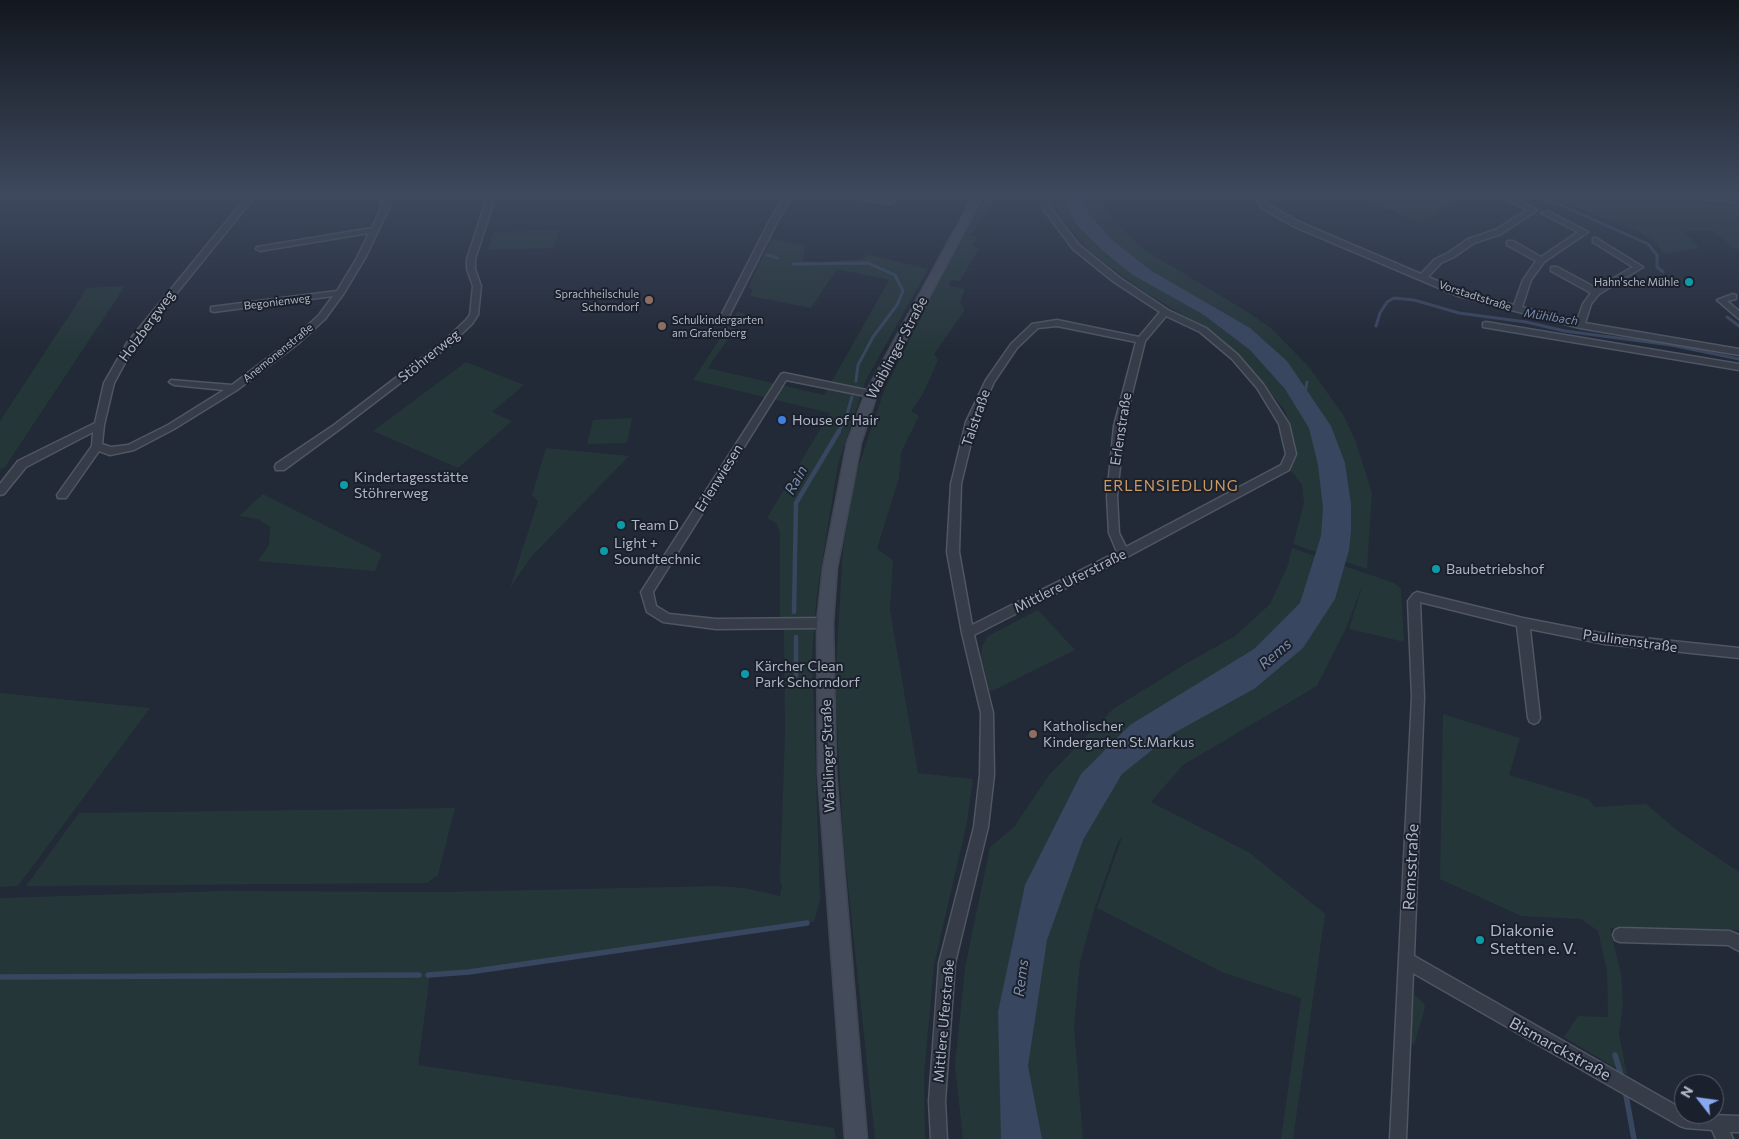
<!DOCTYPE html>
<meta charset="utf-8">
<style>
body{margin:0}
#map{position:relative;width:1739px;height:1139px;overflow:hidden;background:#222937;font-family:Commissioner,sans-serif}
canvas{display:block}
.north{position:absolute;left:1674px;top:1074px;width:50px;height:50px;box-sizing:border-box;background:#1b212c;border:1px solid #575d69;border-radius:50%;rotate:300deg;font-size:14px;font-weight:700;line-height:20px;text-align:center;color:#b0b6c4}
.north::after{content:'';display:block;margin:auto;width:18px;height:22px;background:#8aa8f0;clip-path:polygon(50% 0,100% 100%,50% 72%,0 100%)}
</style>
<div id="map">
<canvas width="1739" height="1139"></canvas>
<div class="north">N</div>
</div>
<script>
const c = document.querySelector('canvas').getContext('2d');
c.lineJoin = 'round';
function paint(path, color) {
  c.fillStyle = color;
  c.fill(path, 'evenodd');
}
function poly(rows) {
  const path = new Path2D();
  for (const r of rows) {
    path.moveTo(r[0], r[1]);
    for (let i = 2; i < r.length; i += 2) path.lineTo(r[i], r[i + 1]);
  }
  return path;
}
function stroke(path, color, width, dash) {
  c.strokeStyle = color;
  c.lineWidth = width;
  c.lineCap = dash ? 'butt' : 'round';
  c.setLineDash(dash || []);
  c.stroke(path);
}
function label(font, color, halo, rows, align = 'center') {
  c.font = font + ' Commissioner,sans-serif';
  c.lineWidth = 4;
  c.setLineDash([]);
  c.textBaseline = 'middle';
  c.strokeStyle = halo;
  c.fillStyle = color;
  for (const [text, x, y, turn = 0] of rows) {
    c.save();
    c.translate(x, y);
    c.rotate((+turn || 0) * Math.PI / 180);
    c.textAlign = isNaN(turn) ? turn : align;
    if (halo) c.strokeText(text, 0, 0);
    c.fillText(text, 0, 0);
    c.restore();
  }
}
paint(poly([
 [987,195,996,195,987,212,971,235,977,237,971,246,979,248,960,281,951,280,949,286,965,289,960,302,965,310,934,354,938,360,923,394,911,411,919,416,901,452,899,478,877,549,893,560,890,610,918,773,973,779,967,822,934,965,924,1075,925,1139,875,1139,843,838,835,685,843,549,856,474,884,391,936,287],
 [1048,195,1097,195,1112,219,1143,249,1246,311,1272,329,1309,367,1344,416,1356,442,1372,493,1367,569,1293,544,1304,503,1302,485,1291,470,1296,446,1285,411,1260,379,1238,355,1207,329,1142,290,1092,253,1061,218],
 [1372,195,1465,195,1455,199,1423,224,1370,201],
 [1543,195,1638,195,1739,207,1739,249,1734,249,1713,231,1683,231,1699,248,1665,254,1655,242,1636,230],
 [559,230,554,248,487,250,494,232],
 [771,239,805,245,803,261,816,262,819,267,822,262,862,259,869,255,928,269,866,380,838,464,817,594,812,654,820,899,814,922,786,923,469,973,430,975,418,1065,834,1128,836,1139,0,1139,0,898,224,891,443,892,716,886,745,888,780,896,782,886,780,880,785,732,784,632,780,613,780,532,776,523,767,518,830,413,693,380,737,312,745,314,708,368,824,395,889,280,837,269,811,308,750,296,753,289,748,288],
 [125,286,5,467,0,469,0,421,87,288],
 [466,362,524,385,492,412,512,421,458,468,373,431],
 [632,418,627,443,587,444,593,420],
 [546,448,629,456,531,557,510,588,538,501,532,495],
 [263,494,382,554,375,571,258,561,269,545,270,527,258,519,239,516],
 [1292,548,1394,583,1401,589,1404,642,1349,629,1363,584,1346,628,1317,686,1183,765,1151,802,1250,853,1325,914,1293,1139,1281,1139,1301,998,1224,973,1097,908,1122,837,1118,842,1095,907,1080,962,1074,1027,1083,1139,963,1139,955,1066,965,968,990,847,1014,827,1049,775,1113,709,1187,663,1235,636,1270,604,1288,565],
 [1038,610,1075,650,990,692,981,656,982,646,988,636],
 [0,693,150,708,18,886,0,887],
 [1443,714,1520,738,1509,775,1588,799,1595,807,1646,804,1678,831,1739,872,1739,930,1610,928,1621,974,1623,1003,1619,1034,1627,1075,1564,1037,1578,1016,1608,1017,1607,971,1598,931,1581,919,1521,916,1440,879],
 [455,808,438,875,427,883,26,886,79,813],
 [1414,995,1424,1003,1425,1008,1414,1045,1410,1041]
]), '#253639');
paint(poly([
 [1060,195,1078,195,1088,213,1111,239,1150,270,1250,328,1287,361,1331,426,1345,463,1351,504,1351,531,1349,550,1335,599,1303,648,1254,689,1172,734,1122,774,1083,840,1047,940,1028,1066,1042,1139,1001,1139,998,1012,1025,885,1081,774,1130,725,1254,649,1300,603,1321,536,1323,508,1318,465,1309,428,1285,389,1250,350,1204,315,1133,275,1102,250,1077,225]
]), '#394660');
stroke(poly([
 [1527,195,1556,203,1648,244,1657,255,1657,267,1663,272],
 [767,255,778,258],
 [793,264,868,263,895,275,903,291,897,305,873,337,858,365,856,381],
 [1727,317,1739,326],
 [1376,326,1380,313,1387,302,1394,298,1414,300,1459,313,1526,322,1565,331,1671,345,1739,359],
 [1305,393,1307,382],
 [838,432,845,421,852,397]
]), '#394660', 3);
stroke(poly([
 [794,612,796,503,839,431],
 [796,637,796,676]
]), '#394660', 4.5);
stroke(poly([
 [428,975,469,972,807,923],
 [0,977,419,975],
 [1615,1055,1622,1078],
 [1625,1090,1634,1139]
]), '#394660', 5.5);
const minor = poly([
 [248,195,256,195,134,346,114,383,104,425,102,444,111,447,128,445,168,425,224,390,174,385,169,382,171,380,232,385,294,338,319,315,333,296,214,312,211,311,211,307,337,291,357,258,369,233,260,251,256,249,257,247,372,228,382,206,381,200,368,195,379,195,387,197,390,206,365,258,344,293,325,319,300,342,237,390,174,429,134,450,110,455,99,451,66,498,58,498,57,495,92,446,93,432,26,467,4,494,0,495,0,484,18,461,95,423,104,383,127,343,248,195],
 [488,195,496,195,475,259,475,269,481,286,478,315,472,324,450,345,340,429,284,470,276,470,275,467,276,464,334,425,444,341,466,320,470,315,473,286,467,269,467,259,488,195],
 [785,195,793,195,777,222,729,316,725,319,722,318,721,316,769,222,785,195],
 [842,195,859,195,890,200,894,202,890,204,846,197,842,195],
 [1038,195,1046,195,1052,210,1079,245,1120,278,1168,310,1206,328,1238,355,1263,384,1289,424,1296,454,1289,470,1127,557,974,635,993,713,994,775,988,827,955,963,945,1101,947,1139,931,1139,929,1101,939,963,974,827,980,775,981,713,962,633,947,552,951,484,966,422,986,380,1011,344,1032,324,1057,320,1139,337,1160,312,1114,282,1073,249,1044,210,1038,195],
 [1166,316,1200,332,1232,359,1257,388,1279,424,1286,454,1281,465,1126,547,1119,533,1117,496,1124,426,1145,341,1166,316],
 [1057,326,1136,342,1114,426,1107,496,1109,533,1117,552,972,625,959,552,961,484,976,422,994,382,1017,348,1038,328,1057,326],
 [1221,195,1260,195,1269,205,1299,222,1421,274,1435,259,1448,253,1468,239,1495,230,1527,210,1507,200,1514,198,1537,210,1501,234,1474,243,1454,257,1441,263,1428,277,1464,292,1514,305,1523,280,1536,261,1507,245,1507,241,1513,241,1541,257,1578,232,1541,213,1548,211,1588,232,1544,262,1531,280,1522,307,1577,321,1583,304,1591,293,1551,271,1551,267,1557,267,1596,288,1633,267,1593,242,1593,238,1596,238,1643,267,1599,294,1591,304,1585,323,1739,349,1739,355,1580,328,1458,296,1293,226,1263,209,1255,199,1225,197,1221,195],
 [1698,195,1739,199,1739,203,1701,199,1698,199,1698,195],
 [1733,294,1736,295,1736,299,1727,301,1739,311,1739,319,1717,300,1733,294],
 [1486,322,1739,364,1739,370,1483,327,1483,323,1486,322],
 [784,373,871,391,876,394,871,397,786,380,653,592,656,606,669,614,716,619,825,618,829,620,831,623,829,626,825,628,716,629,663,622,647,612,641,592,781,374,784,373],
 [1417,592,1523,618,1605,634,1739,648,1739,658,1605,644,1530,629,1540,718,1538,722,1534,724,1530,722,1528,718,1517,626,1420,602,1424,697,1414,956,1684,1110,1684,1114,1739,1116,1739,1132,1730,1132,1733,1139,1716,1139,1712,1130,1686,1128,1680,1126,1413,973,1406,1139,1390,1139,1412,697,1408,601,1413,594,1417,592],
 [1620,928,1730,931,1739,935,1739,951,1728,945,1620,942,1615,940,1613,935,1615,930,1620,928]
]);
const secondary = poly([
 [974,195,984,195,877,394,861,443,837,568,833,623,836,774,867,1139,845,1139,818,774,817,623,823,568,847,443,865,394,974,195]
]);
stroke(minor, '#505662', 3);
stroke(secondary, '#3f4551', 3);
paint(minor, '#363c48');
paint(secondary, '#444b5a');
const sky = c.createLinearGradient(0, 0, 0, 354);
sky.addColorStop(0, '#13171e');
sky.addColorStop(0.55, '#3e495e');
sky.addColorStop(1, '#3e495e00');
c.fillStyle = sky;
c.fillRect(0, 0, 1739, 354);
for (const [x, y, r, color] of [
 [1689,282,5,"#0f9aa8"],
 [649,300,5,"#8d6e63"],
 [662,326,5,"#8d6e63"],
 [782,420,5,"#3f7fe0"],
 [344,485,5,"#0f9aa8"],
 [621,525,5,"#0f9aa8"],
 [604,551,5,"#0f9aa8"],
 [1436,569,5,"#0f9aa8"],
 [745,674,5,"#0f9aa8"],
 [1033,734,5,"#8d6e63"],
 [1480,940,5,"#0f9aa8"]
]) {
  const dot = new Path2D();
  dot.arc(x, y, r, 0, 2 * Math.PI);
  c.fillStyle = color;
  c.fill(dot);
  stroke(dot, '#1b212c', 2);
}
label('11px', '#b0b6c4', '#1b212c', [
 ["Hahn'sche Mühle",1679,282],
 ["Sprachheilschule",639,294],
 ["Schorndorf",639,307],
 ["Schulkindergarten",672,320,"left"],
 ["am Grafenberg",672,333,"left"]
], 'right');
label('11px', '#b0b6c4', '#1b212c', [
 ["Vorstadtstraße",1475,296,18],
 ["Begonienweg",277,302,-7],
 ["Anemonenstraße",278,353,-39]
]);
label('italic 12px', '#7b8baa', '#1b212c', [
 ["Mühlbach",1551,317,9]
]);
label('14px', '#b0b6c4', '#1b212c', [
 ["Holzbergweg",147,326,-54],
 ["Waiblinger Straße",897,348,-62],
 ["Stöhrerweg",429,356,-39],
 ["Talstraße",976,418,-71],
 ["Erlenstraße",1121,429,-81],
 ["Erlenwiesen",719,478,-58],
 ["Mittlere Uferstraße",1070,581,-27],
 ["Paulinenstraße",1630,641,8],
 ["Waiblinger Straße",828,756,-92],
 ["Mittlere Uferstraße",944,1021,-85]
]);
label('14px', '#b0b6c4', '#1b212c', [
 ["House of Hair",792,420],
 ["Kindertagesstätte",354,477],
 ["Stöhrerweg",354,493],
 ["Team D",631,525],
 ["Light +",614,543],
 ["Soundtechnic",614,559],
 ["Baubetriebshof",1446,569],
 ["Kärcher Clean",755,666],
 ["Park Schorndorf",755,682],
 ["Katholischer",1043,726],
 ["Kindergarten St.Markus",1043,742]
], 'left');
label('italic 15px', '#7b8baa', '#1b212c', [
 ["Rain",796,480,-61],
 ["Rems",1275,654,-41],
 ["Rems",1021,978,-83]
]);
c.letterSpacing = '1px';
label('15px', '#cb9a64', '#1b212c', [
 ["ERLENSIEDLUNG",1171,486]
]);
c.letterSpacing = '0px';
label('16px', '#b0b6c4', '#1b212c', [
 ["Remsstraße",1411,867,-87],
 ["Bismarckstraße",1560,1049,29]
]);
label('16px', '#b0b6c4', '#1b212c', [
 ["Diakonie",1490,931],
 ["Stetten e. V.",1490,949]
], 'left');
</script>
